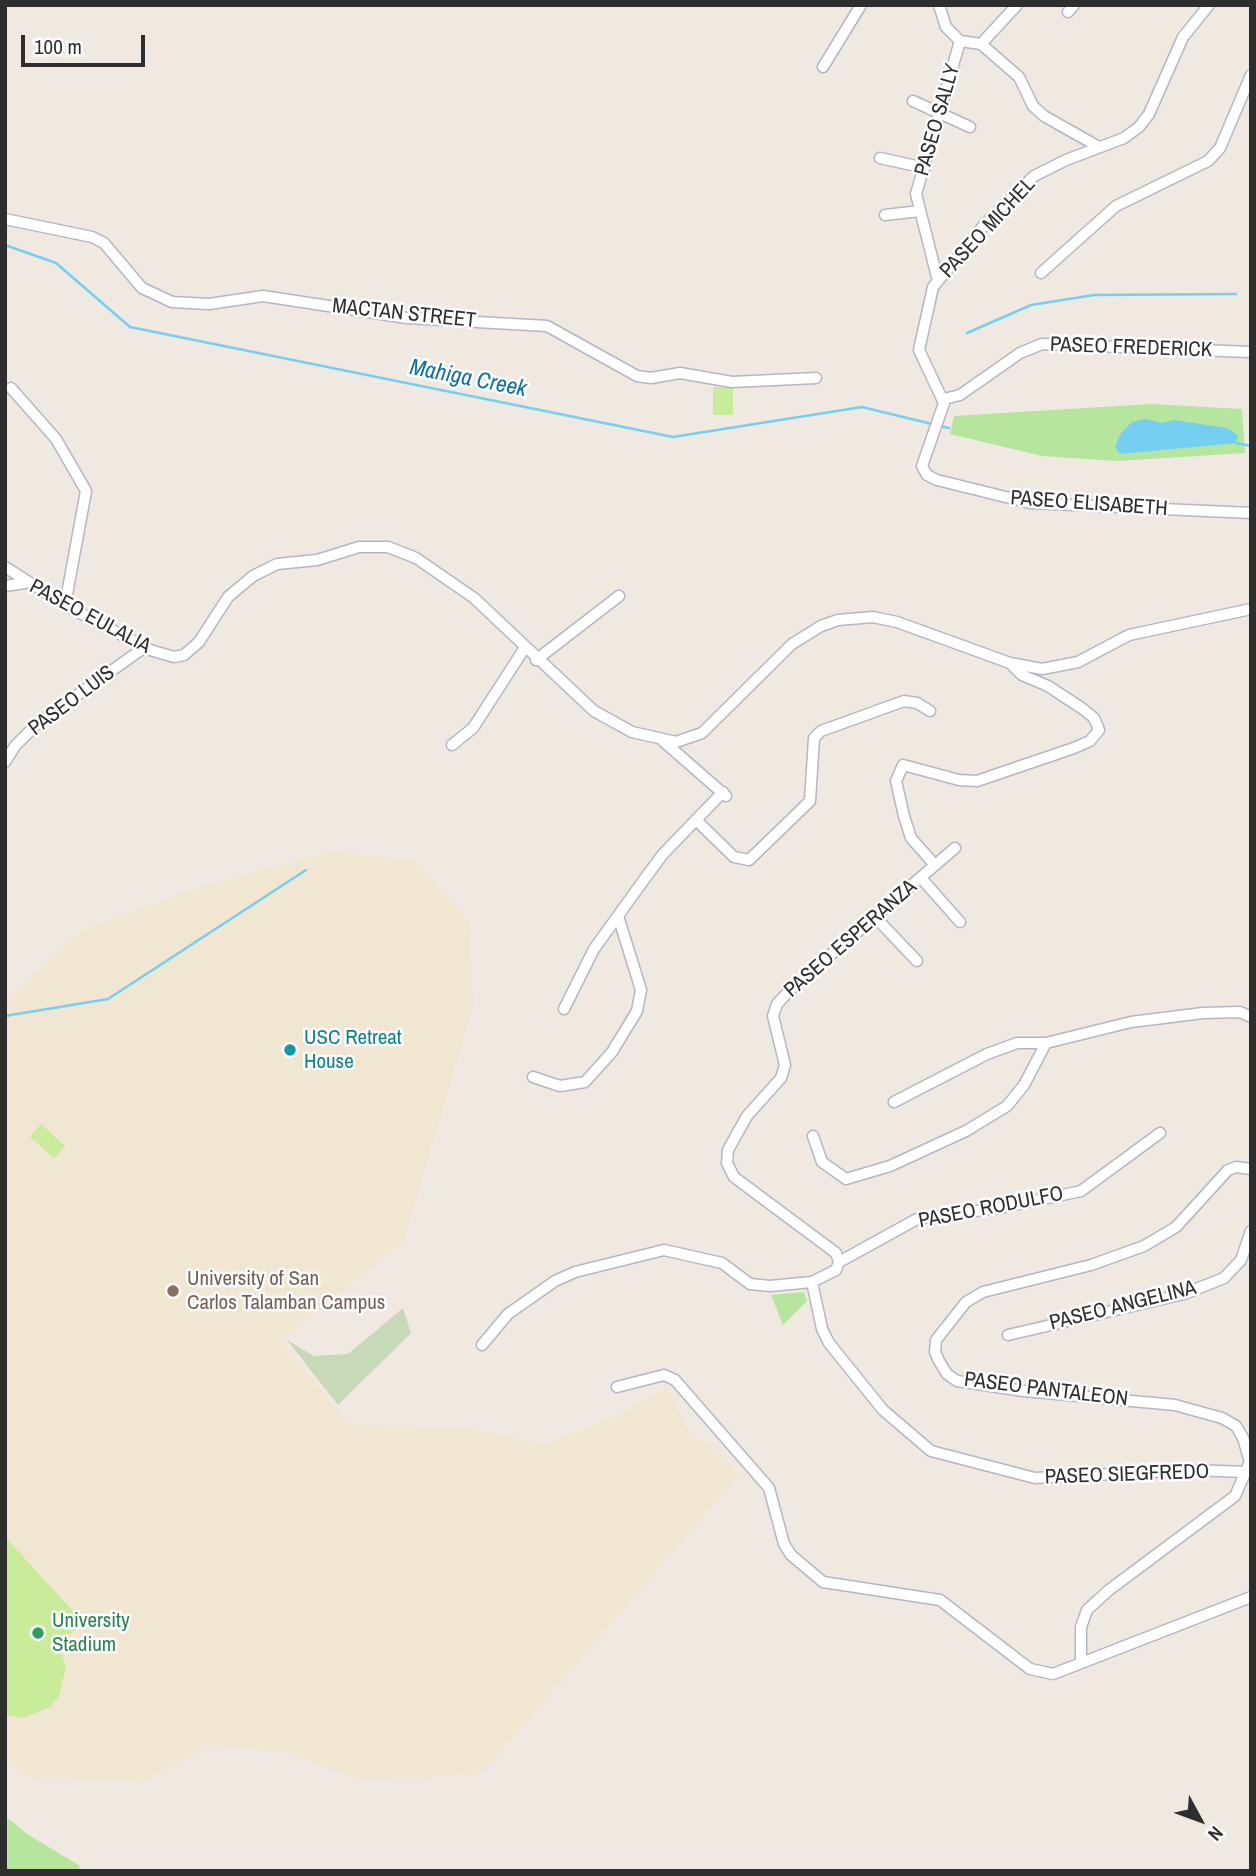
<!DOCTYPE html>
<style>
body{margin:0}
#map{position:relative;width:1256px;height:1876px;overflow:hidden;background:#efe9e1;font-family:"Archivo Narrow",sans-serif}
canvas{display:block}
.frame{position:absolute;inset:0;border:7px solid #2e2e2e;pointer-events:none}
.north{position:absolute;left:1165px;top:1785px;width:70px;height:70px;-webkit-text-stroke:5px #fff;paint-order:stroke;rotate:131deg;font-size:19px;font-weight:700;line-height:28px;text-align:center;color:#2e2e2e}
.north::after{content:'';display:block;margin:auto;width:24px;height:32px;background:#2e2e2e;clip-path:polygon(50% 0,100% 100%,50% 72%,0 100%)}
.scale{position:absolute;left:21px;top:35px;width:124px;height:32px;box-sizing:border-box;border:4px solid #2e2e2e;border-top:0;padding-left:9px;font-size:21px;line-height:24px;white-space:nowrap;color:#2e2e2e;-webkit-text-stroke:5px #fff;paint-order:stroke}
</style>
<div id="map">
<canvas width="1256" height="1876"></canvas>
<div class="frame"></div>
<div class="north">N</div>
<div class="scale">100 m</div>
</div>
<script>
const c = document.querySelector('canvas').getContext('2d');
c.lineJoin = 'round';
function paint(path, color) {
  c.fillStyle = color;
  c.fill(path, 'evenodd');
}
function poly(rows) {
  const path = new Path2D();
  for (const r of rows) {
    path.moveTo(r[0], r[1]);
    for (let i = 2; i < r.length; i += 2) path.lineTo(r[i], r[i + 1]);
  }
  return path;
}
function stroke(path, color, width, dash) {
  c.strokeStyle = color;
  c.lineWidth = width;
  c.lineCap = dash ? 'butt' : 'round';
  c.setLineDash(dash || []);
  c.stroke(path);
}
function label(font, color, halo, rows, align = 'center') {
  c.font = font + ' "Archivo Narrow",sans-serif';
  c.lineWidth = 5;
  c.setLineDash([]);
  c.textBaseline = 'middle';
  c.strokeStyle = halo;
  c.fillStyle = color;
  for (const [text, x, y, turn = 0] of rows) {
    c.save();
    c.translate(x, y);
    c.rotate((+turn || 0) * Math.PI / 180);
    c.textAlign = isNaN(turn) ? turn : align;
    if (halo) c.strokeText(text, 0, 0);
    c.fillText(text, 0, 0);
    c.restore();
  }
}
paint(poly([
 [330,852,416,861,470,922,473,1007,403,1243,280,1340,349,1424,473,1429,545,1445,616,1416,667,1387,690,1435,719,1451,738,1477,482,1774,363,1780,288,1753,211,1745,144,1782,22,1776,5,1757,5,1001,83,929,212,884]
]), '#f0e6d1');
paint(poly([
 [1151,404,1242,409,1245,453,1116,461,1042,456,950,434,954,416],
 [804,1292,807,1301,783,1325,771,1295],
 [5,1816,27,1834,80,1866,77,1871,5,1871]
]), '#b6e59e');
paint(poly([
 [403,1308,411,1333,338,1405,287,1340,314,1356,348,1354]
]), '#c8d9b8');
paint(poly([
 [713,387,733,387,733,415,713,415],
 [41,1124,65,1146,54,1158,30,1137],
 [5,1537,83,1622,59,1644,66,1668,59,1696,50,1707,23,1718,5,1715]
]), '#c9ec9a');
paint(poly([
 [1146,419,1161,423,1174,420,1227,428,1238,435,1236,443,1121,454,1115,447,1121,433,1132,422]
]), '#75cff0');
stroke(poly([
 [5,245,56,263,130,327,673,437,862,407,932,424],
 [967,333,1031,305,1094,295,1236,294],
 [939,426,949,428],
 [1236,443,1251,446],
 [5,1016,108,999,306,870]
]), '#75cff0', 2.5);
const minor = poly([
 [939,5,946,27,960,41],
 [1209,5,1183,37,1149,114,1139,127,1124,138,1066,160,1034,176,986,223,933,287,919,350,944,403,922,466,927,475,937,480,1030,503,1251,513],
 [1068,12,1074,5],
 [960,41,981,44,1017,5],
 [981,44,1019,77,1033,106,1044,116,1099,147],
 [823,67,861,5],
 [913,101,970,127],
 [880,158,925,168],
 [885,215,920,211],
 [5,219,92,237,104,243,142,288,172,302,209,304,263,296,407,318,547,326,637,376,651,378,680,373,732,382,816,378],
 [1041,273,1116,206,1208,161,1220,148,1251,75],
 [938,281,916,194,960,41],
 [11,388,56,439,86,491,65,605],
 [944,399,960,395,1020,353,1042,344,1251,352],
 [5,567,65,605,150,650,174,657,184,655,199,642,228,597,253,576,277,564,317,560,359,547,388,547,416,558,474,598,594,711,632,732,676,742,702,733,792,644,821,626,838,620,873,617,897,622,1010,663,1042,669,1078,662,1129,635,1251,609],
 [5,586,25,583],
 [536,660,619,596],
 [663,741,726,796],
 [452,745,473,728,524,649],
 [5,762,15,746,38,723,145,647],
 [696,820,734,857,749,860,810,801,814,738,821,731,904,701,917,703,930,711],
 [934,864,911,838,904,816,896,781,903,765,959,780,977,781,1074,748,1090,741,1099,730,1094,718,1083,709,1048,686,1022,675,1012,665],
 [921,878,960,922],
 [876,918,917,961],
 [564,1009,594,949,646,877,663,854,723,792],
 [533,1077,560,1086,585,1082,612,1052,637,1011,641,990,618,916],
 [894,1102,987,1054,1017,1043,1046,1043,1131,1022,1203,1013,1240,1012,1251,1017],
 [813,1136,822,1162,846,1179,890,1166,966,1131,1007,1106,1024,1085,1046,1043],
 [839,1262,836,1253,734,1177,727,1163,728,1150,747,1116,781,1078,785,1065,773,1016,777,1004,792,988,955,848],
 [812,1282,822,1329,829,1343,883,1410,931,1451,1035,1478,1191,1470,1247,1472],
 [1008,1335,1184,1294,1224,1278,1241,1260,1251,1231],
 [482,1345,508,1314,555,1281,575,1272,664,1250,722,1263,750,1284,770,1286,812,1282,836,1270,839,1262,917,1219,1005,1207,1081,1191,1160,1133],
 [617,1387,664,1375,675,1380,769,1488,784,1544,791,1555,823,1582,940,1600,1030,1669,1053,1674,1251,1597],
 [1081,1662,1081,1627,1087,1610,1109,1590,1235,1496,1250,1462,1243,1438,1236,1426,1222,1418,1175,1405,1024,1391,957,1381,947,1374,939,1361,935,1352,936,1340,966,1302,983,1292,1091,1265,1144,1246,1176,1227,1228,1170,1236,1167,1251,1169]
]);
stroke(minor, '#b4b7c1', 13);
stroke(minor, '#fff', 10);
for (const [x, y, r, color] of [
 [290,1050,7,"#0f9aa8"],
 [173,1291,7,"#8d6e63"],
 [38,1633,7,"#2e9e5b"]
]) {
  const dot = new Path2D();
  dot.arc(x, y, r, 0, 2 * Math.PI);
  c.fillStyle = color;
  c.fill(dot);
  stroke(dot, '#fff', 2.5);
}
label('21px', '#2e2e2e', '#fff', [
 ["PASEO SALLY",938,120,-74],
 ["PASEO MICHEL",988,228,-47],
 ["MACTAN STREET",404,314,6],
 ["PASEO FREDERICK",1131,348,2],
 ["PASEO ELISABETH",1089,504,4],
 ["PASEO EULALIA",90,617,28],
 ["PASEO LUIS",72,701,-37],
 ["PASEO ESPERANZA",851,939,-41],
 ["PASEO RODULFO",991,1208,-11],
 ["PASEO ANGELINA",1123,1306,-14],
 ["PASEO PANTALEON",1046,1390,7],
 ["PASEO SIEGFREDO",1127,1475,-2]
]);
label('21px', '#0d838f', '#fff', [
 ["USC Retreat",304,1038],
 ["House",304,1062]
], 'left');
label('21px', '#785e54', '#fff', [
 ["University of San",187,1279],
 ["Carlos Talamban Campus",187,1303]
], 'left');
label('21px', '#27864d', '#fff', [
 ["University",52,1621],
 ["Stadium",52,1645]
], 'left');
label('italic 23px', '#0d6fa3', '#fff', [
 ["Mahiga Creek",468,379,11]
]);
</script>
